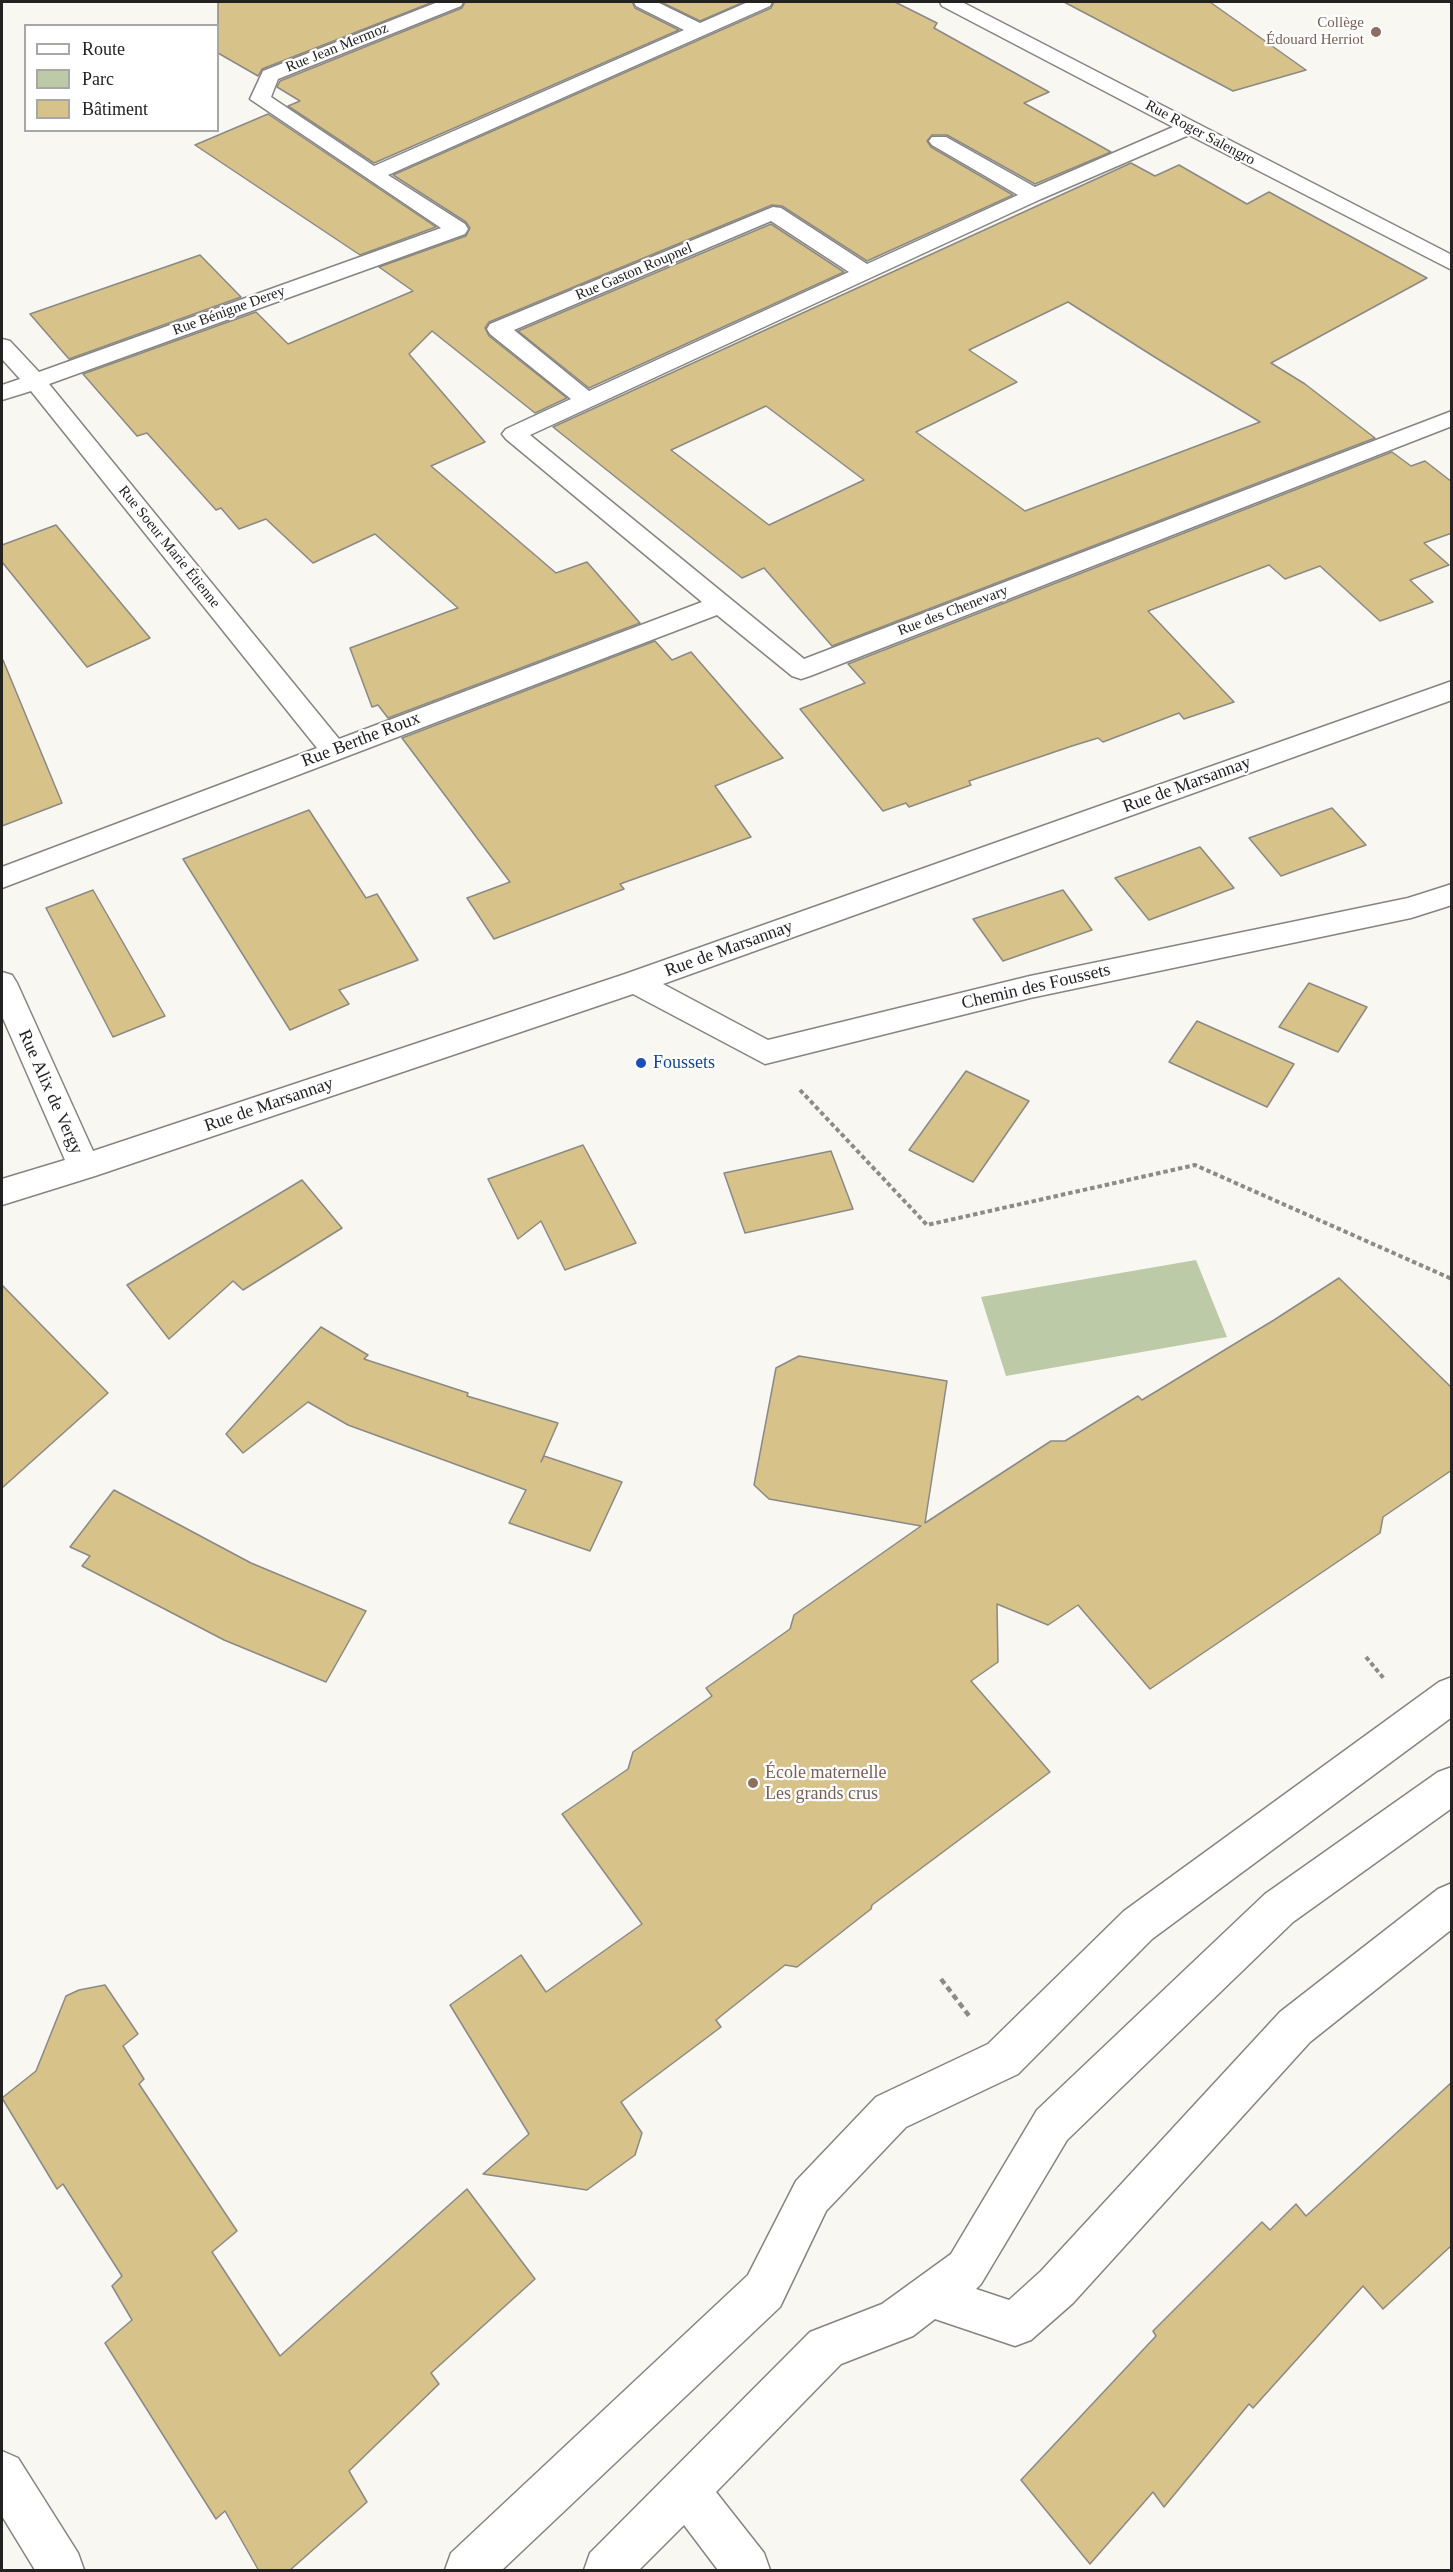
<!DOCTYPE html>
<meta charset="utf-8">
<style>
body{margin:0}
#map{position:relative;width:1453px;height:2572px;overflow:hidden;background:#f9f7f2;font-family:Georgia,serif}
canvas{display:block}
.frame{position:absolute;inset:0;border:3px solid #232220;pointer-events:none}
.legend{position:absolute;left:24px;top:24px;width:195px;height:108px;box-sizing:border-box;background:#fff;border:2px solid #a7a7a6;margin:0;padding:8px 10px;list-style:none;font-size:18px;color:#232220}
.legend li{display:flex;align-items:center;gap:12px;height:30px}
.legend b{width:30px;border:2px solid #a7a7a6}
</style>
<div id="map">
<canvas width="1453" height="2572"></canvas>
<div class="frame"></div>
<ul class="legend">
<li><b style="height:8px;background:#fff"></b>Route</li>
<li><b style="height:16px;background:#bccaa7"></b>Parc</li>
<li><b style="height:16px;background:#d7c389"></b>Bâtiment</li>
</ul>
</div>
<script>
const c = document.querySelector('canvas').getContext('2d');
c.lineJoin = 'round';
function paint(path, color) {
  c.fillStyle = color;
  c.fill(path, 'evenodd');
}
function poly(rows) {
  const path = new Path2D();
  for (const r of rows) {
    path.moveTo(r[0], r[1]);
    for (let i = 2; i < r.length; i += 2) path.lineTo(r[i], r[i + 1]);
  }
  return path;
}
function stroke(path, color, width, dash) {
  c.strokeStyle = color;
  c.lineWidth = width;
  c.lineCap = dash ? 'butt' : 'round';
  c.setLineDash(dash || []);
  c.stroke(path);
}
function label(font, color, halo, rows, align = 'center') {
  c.font = font + ' Georgia,serif';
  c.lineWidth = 4.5;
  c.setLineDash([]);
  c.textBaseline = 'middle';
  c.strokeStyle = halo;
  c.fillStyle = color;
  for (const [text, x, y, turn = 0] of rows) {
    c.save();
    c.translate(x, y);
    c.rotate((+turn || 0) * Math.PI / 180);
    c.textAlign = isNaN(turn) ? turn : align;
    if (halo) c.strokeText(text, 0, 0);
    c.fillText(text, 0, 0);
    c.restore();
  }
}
paint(poly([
 [1196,1260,1227,1337,1006,1376,981,1297]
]), '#bccaa7');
const building = poly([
 [218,2,433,2,262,69,258,76,218,53,218,2],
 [465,2,632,2,635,8,679,30,374,163,288,106,300,101,277,87,280,81,462,8,465,2],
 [661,2,744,2,700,21,661,2],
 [774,2,895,2,937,23,934,28,1049,92,1024,103,1111,152,1035,184,947,135,932,135,927,141,931,147,1013,195,867,261,782,206,772,205,489,322,485,328,489,336,567,398,535,413,432,331,409,354,485,442,431,466,556,573,587,562,640,623,388,718,378,705,372,707,350,648,458,608,375,534,313,563,266,519,239,529,221,508,216,510,147,433,137,436,83,374,256,312,288,344,413,291,379,267,466,236,470,228,466,222,393,175,771,8,774,2],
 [1064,2,1210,2,1306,70,1233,91,1064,2],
 [268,114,436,227,360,255,195,145,268,114],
 [1131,163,1155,176,1179,165,1247,204,1269,192,1427,278,1271,363,1305,384,1375,438,832,646,764,568,742,578,553,427,1131,163],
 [1068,302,1153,356,1260,422,1025,511,916,432,1017,382,969,350,1068,302],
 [766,406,864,480,769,525,671,450,766,406],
 [771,224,844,272,589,388,518,331,771,224],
 [200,255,241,297,69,359,30,314,200,255],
 [1392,452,1411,466,1425,461,1452,482,1452,533,1424,543,1449,565,1410,580,1433,602,1380,621,1320,566,1285,579,1269,565,1148,611,1234,702,1184,719,1179,713,1103,742,1098,738,1072,746,969,781,971,785,909,807,906,803,883,811,800,709,865,683,848,664,1392,452],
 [56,525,150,638,87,667,2,562,2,545,56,525],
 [655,641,672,660,691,652,783,758,715,786,751,837,620,884,624,889,494,939,467,898,510,882,402,738,655,641],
 [3,660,62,803,2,826,2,660,3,660],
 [1332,808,1366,845,1281,876,1249,838,1332,808],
 [309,810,366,898,377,894,418,960,339,990,349,1004,290,1030,183,859,309,810],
 [1200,847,1234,888,1149,920,1115,878,1200,847],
 [93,890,165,1016,113,1037,46,908,93,890],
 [1063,890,1092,930,1003,961,973,919,1063,890],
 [1309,983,1367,1007,1338,1052,1279,1027,1309,983],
 [1197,1021,1294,1064,1267,1107,1169,1062,1197,1021],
 [966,1071,1029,1101,973,1182,909,1150,966,1071],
 [583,1145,636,1243,565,1270,541,1221,518,1239,488,1179,583,1145],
 [831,1151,853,1209,745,1233,724,1173,831,1151],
 [302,1180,342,1228,243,1290,233,1281,169,1339,127,1285,302,1180],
 [1339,1278,1452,1388,1452,1470,1383,1517,1380,1533,1150,1689,1078,1605,1048,1625,997,1604,998,1662,971,1681,1050,1772,872,1905,871,1909,797,1967,785,1965,716,2020,721,2027,621,2102,642,2133,635,2155,587,2190,483,2174,529,2134,450,2005,521,1955,546,1992,642,1924,562,1814,628,1769,633,1752,712,1696,706,1688,790,1629,794,1615,921,1526,769,1499,754,1485,776,1368,799,1356,947,1381,925,1523,1051,1441,1065,1441,1138,1396,1142,1400,1274,1320,1339,1278],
 [2,1285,108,1393,2,1488,2,1285],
 [321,1327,368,1355,364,1359,468,1393,467,1396,558,1423,541,1462,544,1456,622,1482,590,1551,509,1523,526,1490,348,1425,308,1402,243,1453,226,1434,321,1327],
 [114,1490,251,1563,366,1611,326,1682,224,1640,82,1566,90,1556,70,1547,114,1490],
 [105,1985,138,2034,123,2046,144,2079,139,2084,237,2231,212,2252,280,2356,467,2189,535,2279,431,2373,439,2384,349,2471,367,2502,289,2571,259,2571,225,2511,216,2519,105,2343,132,2320,112,2286,122,2276,63,2184,57,2189,2,2098,36,2071,66,1996,79,1990,105,1985],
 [1452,2082,1452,2245,1383,2309,1363,2286,1253,2408,1249,2404,1164,2507,1153,2492,1090,2564,1021,2480,1156,2336,1153,2331,1262,2222,1270,2230,1296,2204,1306,2216,1452,2082]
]);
paint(building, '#d7c389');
stroke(building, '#8b8985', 1.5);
const minor = poly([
 [438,2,463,2,461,6,278,79,271,97,374,166,684,30,636,6,634,2,657,2,700,23,748,2,772,2,770,6,388,175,465,224,468,229,465,234,49,384,339,739,702,602,506,439,502,434,506,429,571,399,490,334,487,329,490,324,773,207,781,208,867,264,1018,195,932,145,929,141,932,137,946,137,1035,187,1173,127,942,6,940,2,962,2,1452,255,1452,270,1189,135,1041,199,530,435,804,659,1452,411,1452,426,810,676,801,679,792,676,717,615,2,888,2,867,317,748,31,391,2,400,2,385,20,379,2,359,2,339,10,341,39,372,441,228,250,99,263,71,438,2],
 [771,221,849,272,589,391,514,330,771,221],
 [1452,681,1452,700,663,984,768,1040,1030,976,1408,898,1452,884,1452,905,1411,918,1030,998,765,1064,633,994,95,1176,2,1205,2,1179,65,1160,2,1016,2,972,12,975,17,983,93,1151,625,974,1452,681],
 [1452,1677,1452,1717,1152,1939,1018,2074,906,2127,826,2211,780,2307,502,2570,445,2570,451,2553,748,2275,796,2181,876,2097,988,2044,1124,1911,1439,1682,1452,1677],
 [1452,1767,1452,1808,1293,1922,1067,2140,981,2284,976,2289,1009,2300,1041,2271,1280,2012,1438,1889,1452,1883,1452,1929,1310,2042,1073,2303,1031,2340,1015,2346,935,2319,913,2336,841,2364,716,2492,764,2553,770,2570,718,2570,684,2525,639,2570,584,2570,590,2553,810,2332,882,2304,951,2254,1037,2110,1265,1894,1438,1772,1452,1767],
 [2,2451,18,2458,78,2553,84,2570,35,2570,2,2516,2,2451]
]);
stroke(minor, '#868480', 3);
stroke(poly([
 [800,1090,927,1225,1195,1165,1452,1279],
 [1366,1657,1385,1680]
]), '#8c8b87', 4, [4.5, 3]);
stroke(poly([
 [941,1979,970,2017]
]), '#8c8b87', 4.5, [6, 4]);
paint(minor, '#fff');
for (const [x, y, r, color] of [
 [1376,32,6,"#8d6e63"],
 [641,1063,6,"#1a4fb4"],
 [753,1783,6,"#8d6e63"]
]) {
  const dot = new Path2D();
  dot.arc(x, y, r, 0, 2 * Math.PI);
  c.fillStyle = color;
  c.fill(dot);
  stroke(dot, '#fff', 2);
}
label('15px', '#785e54', '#fff', [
 ["Collège",1364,23],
 ["Édouard Herriot",1364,40]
], 'right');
label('15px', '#232220', '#fff', [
 ["Rue Jean Mermoz",337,48,-22],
 ["Rue Roger Salengro",1200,133,28],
 ["Rue Gaston Roupnel",634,272,-23],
 ["Rue Bénigne Derey",229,311,-20],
 ["Rue Soeur Marie Étienne",169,547,51],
 ["Rue des Chenevary",953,611,-21]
]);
label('18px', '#232220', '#fff', [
 ["Rue Berthe Roux",361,740,-21],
 ["Rue de Marsannay",1187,785,-20],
 ["Rue de Marsannay",729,949,-20],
 ["Chemin des Foussets",1036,987,-13],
 ["Rue Alix de Vergy",50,1092,66],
 ["Rue de Marsannay",269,1105,-19]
]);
label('18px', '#164399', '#fff', [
 ["Foussets",653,1063]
], 'left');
label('18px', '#785e54', '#fff', [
 ["École maternelle",765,1773],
 ["Les grands crus",765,1794]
], 'left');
</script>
